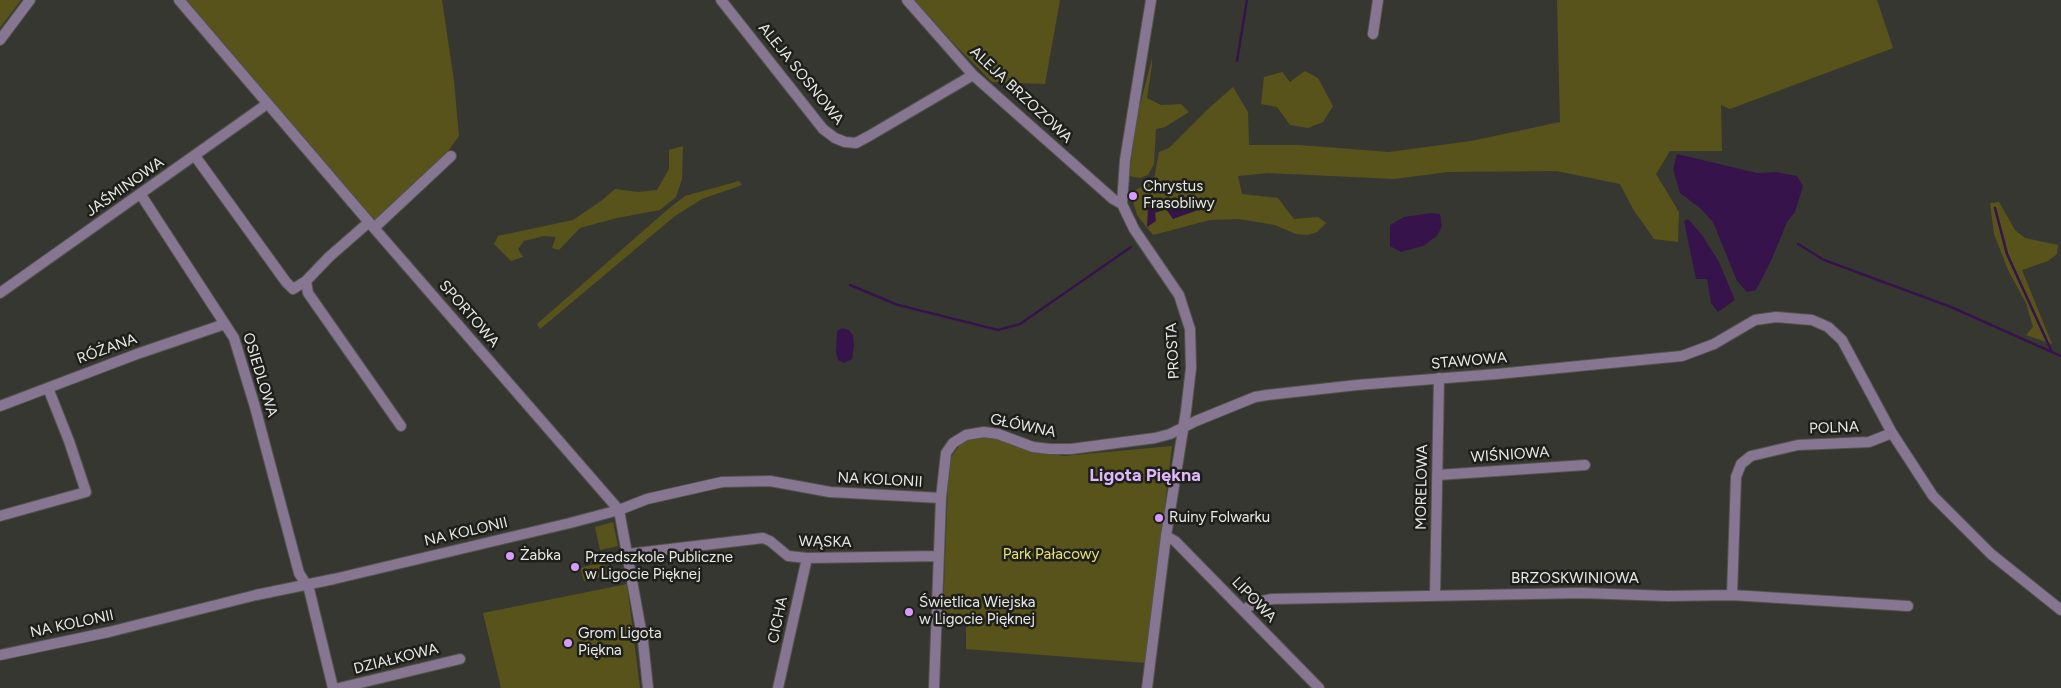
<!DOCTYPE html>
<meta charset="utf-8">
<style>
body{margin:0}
canvas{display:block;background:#373731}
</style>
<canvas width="2061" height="688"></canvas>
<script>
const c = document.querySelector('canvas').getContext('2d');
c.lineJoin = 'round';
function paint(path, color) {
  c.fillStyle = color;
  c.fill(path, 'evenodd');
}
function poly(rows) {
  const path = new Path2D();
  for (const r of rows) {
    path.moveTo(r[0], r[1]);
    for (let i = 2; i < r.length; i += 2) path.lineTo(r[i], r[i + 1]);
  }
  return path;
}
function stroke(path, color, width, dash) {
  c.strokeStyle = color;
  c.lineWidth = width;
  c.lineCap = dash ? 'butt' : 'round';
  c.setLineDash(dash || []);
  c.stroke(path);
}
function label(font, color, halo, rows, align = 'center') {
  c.font = font + ' Figtree,sans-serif';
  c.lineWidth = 5;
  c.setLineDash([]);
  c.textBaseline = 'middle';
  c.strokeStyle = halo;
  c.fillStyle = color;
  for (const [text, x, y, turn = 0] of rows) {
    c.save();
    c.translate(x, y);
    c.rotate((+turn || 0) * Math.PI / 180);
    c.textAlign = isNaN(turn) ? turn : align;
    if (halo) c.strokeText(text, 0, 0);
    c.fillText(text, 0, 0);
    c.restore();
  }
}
paint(poly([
 [0,0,21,0,0,28],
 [185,0,442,0,454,81,459,136,445,155,375,222],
 [914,0,1060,0,1045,84,992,82,952,42],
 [1557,0,1877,0,1893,48,1730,109,1721,105,1722,151,1670,151,1656,174,1679,212,1678,242,1654,239,1633,209,1620,184,1557,171,1448,172,1394,179,1268,173,1238,176,1242,194,1278,198,1294,219,1318,217,1326,223,1317,232,1308,235,1296,234,1275,225,1239,219,1210,220,1153,235,1137,215,1131,193,1154,179,1159,152,1169,148,1207,110,1233,87,1248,112,1249,145,1299,145,1389,152,1471,141,1560,122],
 [1152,58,1152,65,1147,98,1161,105,1181,104,1189,112,1165,127,1156,129,1154,164,1148,175,1140,178,1129,176,1137,117],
 [1305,71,1318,78,1333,106,1323,122,1308,128,1290,125,1277,107,1261,104,1264,77,1282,72,1290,82],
 [683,146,682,179,676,197,660,210,617,218,580,228,559,250,552,248,556,237,544,236,524,241,518,249,523,257,511,261,494,244,498,236,573,220,601,201,615,189,638,192,657,190,669,169,669,150],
 [739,181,742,185,702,199,675,216,540,329,537,324,667,210,685,196],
 [1999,202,2015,230,2025,238,2058,245,2057,254,2048,261,2022,270,2052,344,2026,335,2033,327,2026,303,2008,270,1994,234,1990,203],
 [990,435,1036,452,1064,456,1172,446,1146,663,966,649,966,624,943,610,949,460,962,442,975,436],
 [613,522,618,546,600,550,595,527],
 [604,562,608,575,584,581,580,568],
 [627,584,640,688,501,688,483,613]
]), '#57531a');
paint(poly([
 [1677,154,1757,173,1776,172,1797,176,1803,186,1795,212,1787,222,1771,261,1756,290,1747,292,1737,281,1713,222,1700,208,1680,193,1673,169],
 [1191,196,1198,210,1173,219,1166,209,1155,213,1156,221,1147,227,1148,207],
 [1431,213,1440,214,1442,226,1437,236,1423,246,1401,252,1390,246,1390,225,1404,217],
 [1688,219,1702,235,1719,262,1735,300,1718,312,1711,303,1707,279,1696,279,1684,221],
 [842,328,849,330,853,335,854,346,852,359,844,363,838,360,836,352,837,331]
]), '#36134a');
stroke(poly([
 [1237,61,1247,0],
 [1995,208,2007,254,2051,350],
 [1798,244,1824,260,1951,307,2061,356],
 [850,285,898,305,998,330,1020,324,1131,247]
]), '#36134a', 2.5);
const minor = poly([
 [179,0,374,228,619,510,643,641,648,688],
 [721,0,823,129,835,138,845,142,856,143,869,136,973,75],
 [907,0,973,75,1113,199,1122,204],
 [1373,34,1378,0],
 [0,40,30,0],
 [195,156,286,282,293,289,306,281,308,293,401,426],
 [141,195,234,338,255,407,299,573,309,589,333,688],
 [374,228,451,156],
 [306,281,329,257,369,222],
 [0,293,267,104],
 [0,406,137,354,225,324],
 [1892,433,1933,496,1991,554,2061,610],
 [1438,475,1585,465],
 [0,516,86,492,69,441,48,388],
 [1166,536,1175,541,1319,688],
 [628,554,763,538,770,541,788,556,807,558,939,556],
 [1435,596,1439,378],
 [1243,610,1257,602,1272,599,1582,593,1668,596,1732,595,1908,606],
 [0,655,109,632,256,595,334,579,570,523,619,510,647,499,722,482,770,481,830,492,941,498],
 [339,688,460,659],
 [778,688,807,558],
 [934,688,941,498,946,453,953,443,966,435,984,432,998,434,1033,447,1050,449,1071,449,1155,438,1170,434,1196,421,1255,397,1267,395,1357,385,1497,374,1682,356,1714,344,1755,320,1776,317,1812,320,1828,327,1842,340,1892,433,1869,442,1798,445,1751,456,1741,464,1736,477,1732,595]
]);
const tertiary = poly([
 [1147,688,1166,536,1186,411,1191,368,1190,329,1179,295,1134,229,1122,204,1125,160,1151,0]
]);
stroke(minor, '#53534e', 12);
stroke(tertiary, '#53534e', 12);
stroke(minor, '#867691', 10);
stroke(tertiary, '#867691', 10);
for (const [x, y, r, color] of [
 [1133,196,5,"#d59cfb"],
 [1159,518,5,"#d59cfb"],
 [510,556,5,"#d59cfb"],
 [575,567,5,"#d59cfb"],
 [909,612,5,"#d59cfb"],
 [568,643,5,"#d59cfb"]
]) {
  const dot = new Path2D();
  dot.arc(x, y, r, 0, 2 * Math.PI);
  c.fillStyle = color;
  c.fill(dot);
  stroke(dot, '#1e1e1b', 2);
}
label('15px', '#e9e9e5', '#1e1e1b', [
 ["ALEJA SOSNOWA",801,74,51],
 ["ALEJA BRZOZOWA",1021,95,43],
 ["JAŚMINOWA",125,187,-35],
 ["SPORTOWA",469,314,49],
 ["RÓŻANA",107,349,-20],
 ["PROSTA",1173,351,-93],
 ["STAWOWA",1469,361,-5],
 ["OSIEDLOWA",260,375,73],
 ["GŁÓWNA",1023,426,12],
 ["POLNA",1834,428,-2],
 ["WIŚNIOWA",1510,455,-4],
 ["NA KOLONII",880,480,3],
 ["MORELOWA",1422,487,-89],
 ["NA KOLONII",466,532,-13],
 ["WĄSKA",825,542,1],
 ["BRZOSKWINIOWA",1575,579],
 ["LIPOWA",1254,600,46],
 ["CICHA",778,620,-78],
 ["NA KOLONII",72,624,-12],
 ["DZIAŁKOWA",396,659,-14]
]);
label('15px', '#e9e9e5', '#1e1e1b', [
 ["Chrystus",1143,187],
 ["Frasobliwy",1143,204],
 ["Ruiny Folwarku",1169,518],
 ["Żabka",520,556],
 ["Przedszkole Publiczne",585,558],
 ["w Ligocie Pięknej",585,575],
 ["Świetlica Wiejska",919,603],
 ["w Ligocie Pięknej",919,620],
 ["Grom Ligota",578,634],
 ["Piękna",578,651]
], 'left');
label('15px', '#e8e277', '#1e1e1b', [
 ["Park Pałacowy",1051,555]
]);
label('bold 18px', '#dfb7fa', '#1e1e1b', [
 ["Ligota Piękna",1145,476]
]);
</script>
